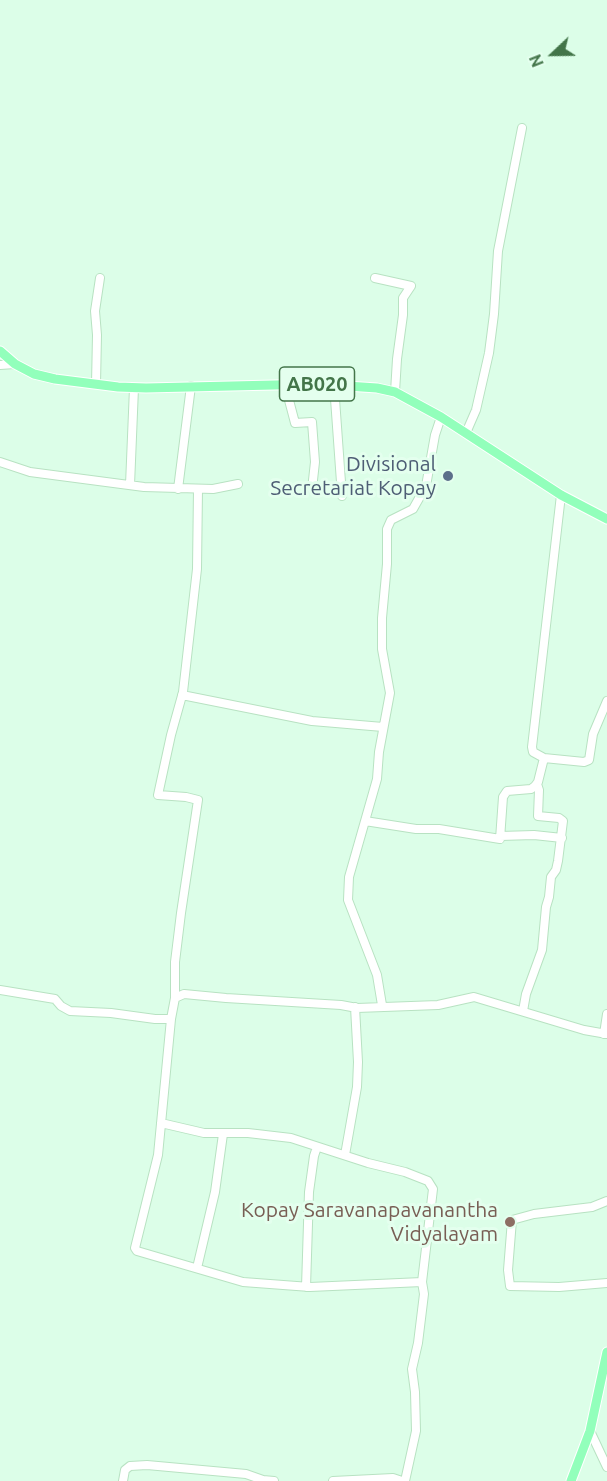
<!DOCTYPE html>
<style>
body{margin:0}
#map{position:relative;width:607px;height:1481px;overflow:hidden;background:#dcfee8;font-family:Ubuntu,sans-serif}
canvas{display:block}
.north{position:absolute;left:523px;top:24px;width:60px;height:60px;-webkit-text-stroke:4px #e4ffee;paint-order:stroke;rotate:248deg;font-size:16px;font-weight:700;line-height:24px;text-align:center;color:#437549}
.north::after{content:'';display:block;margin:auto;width:21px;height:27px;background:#437549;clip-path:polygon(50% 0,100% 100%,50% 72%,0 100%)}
</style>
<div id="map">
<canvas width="607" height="1481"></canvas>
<div class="north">N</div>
</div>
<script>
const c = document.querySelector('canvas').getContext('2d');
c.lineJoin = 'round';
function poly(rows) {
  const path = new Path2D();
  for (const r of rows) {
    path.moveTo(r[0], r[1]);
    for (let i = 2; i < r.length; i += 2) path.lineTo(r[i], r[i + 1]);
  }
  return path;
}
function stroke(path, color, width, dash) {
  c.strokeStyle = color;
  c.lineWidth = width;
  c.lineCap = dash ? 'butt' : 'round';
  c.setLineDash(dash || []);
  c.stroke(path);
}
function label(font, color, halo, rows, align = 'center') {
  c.font = font + ' Ubuntu,sans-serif';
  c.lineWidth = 6;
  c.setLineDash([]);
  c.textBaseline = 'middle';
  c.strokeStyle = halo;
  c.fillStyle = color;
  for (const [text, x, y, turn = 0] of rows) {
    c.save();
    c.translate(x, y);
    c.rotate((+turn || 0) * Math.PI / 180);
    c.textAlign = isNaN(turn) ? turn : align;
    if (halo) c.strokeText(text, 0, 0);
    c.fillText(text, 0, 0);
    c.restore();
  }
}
const minor = poly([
 [375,278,411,286,403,298,403,315,397,359,395,392],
 [0,365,15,364],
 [96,384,97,335,95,311,100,278],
 [285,385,295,423,312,422,315,462,312,489],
 [334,385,342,496],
 [466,433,476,410,489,353,494,314,498,251,522,128],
 [0,462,30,472,144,487,213,489,238,484],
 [130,485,134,388],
 [178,489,191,386],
 [561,495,532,747,533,752,544,758,584,762,589,760,593,734,607,701],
 [182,695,312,721,383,727],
 [365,821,416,829,439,829,500,839,503,797,507,791,531,789,535,786,538,782,544,758],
 [500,836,534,835,562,838],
 [0,990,55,999,61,1006,70,1011,111,1013,155,1019,171,1019,175,998,184,994,226,998,341,1005,357,1008,438,1005,474,997,584,1030,607,1034],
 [175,998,175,962,181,913,198,800,186,797,158,795,171,735,183,692,197,569,198,489],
 [382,1005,377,975,348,900,349,877,377,779,379,752,390,693,382,649,382,618,387,564,387,529,391,520,413,509,426,486,435,435,441,417],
 [523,1011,526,994,542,950,546,907,549,897,551,877,556,870,558,861,563,821,559,818,538,816,539,790,537,784],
 [171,1019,158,1155,135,1248,137,1251,243,1282,310,1287,422,1282],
 [604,1034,607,1014],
 [161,1123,204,1133,248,1133,291,1138,368,1163,405,1172,428,1181,433,1189,422,1282,424,1294,418,1343,412,1369,415,1392,416,1431,405,1481],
 [345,1155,357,1087,358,1062,355,1007],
 [607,1201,592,1207,534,1214,512,1220,508,1270,510,1286,559,1287,607,1283],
 [197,1268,215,1192,223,1134],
 [306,1287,309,1192,314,1156,317,1147],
 [590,1431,607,1467],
 [123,1481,125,1470,130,1466,147,1465,246,1474,263,1480,274,1481],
 [333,1481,393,1478,402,1481]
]);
const major = poly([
 [0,351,15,364,34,374,55,379,118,387,146,388,317,384,377,388,395,392,441,417,561,495,607,519],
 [571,1481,590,1431,607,1352]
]);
stroke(minor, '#b8e2c2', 10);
stroke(major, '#fff', 11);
stroke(minor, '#fff', 8);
stroke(major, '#92ffbb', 9);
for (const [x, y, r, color] of [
 [448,476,6,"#5c6f8a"],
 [510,1222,6,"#8d6e63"]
]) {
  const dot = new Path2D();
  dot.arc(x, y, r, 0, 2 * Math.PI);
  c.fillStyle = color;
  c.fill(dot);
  stroke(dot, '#e4ffee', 2);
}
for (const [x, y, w] of [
 [317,384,75]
]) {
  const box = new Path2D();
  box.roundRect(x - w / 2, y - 17, w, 34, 4.5);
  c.fillStyle = '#e4ffee';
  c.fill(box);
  stroke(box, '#437549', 1.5);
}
label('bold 20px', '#437549', null, [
 ["AB020",317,384]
]);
label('21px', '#4e5e75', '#e4ffee', [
 ["Divisional",436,464],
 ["Secretariat Kopay",436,488]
], 'right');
label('21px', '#785e54', '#e4ffee', [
 ["Kopay Saravanapavanantha",498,1210],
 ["Vidyalayam",498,1234]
], 'right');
</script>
